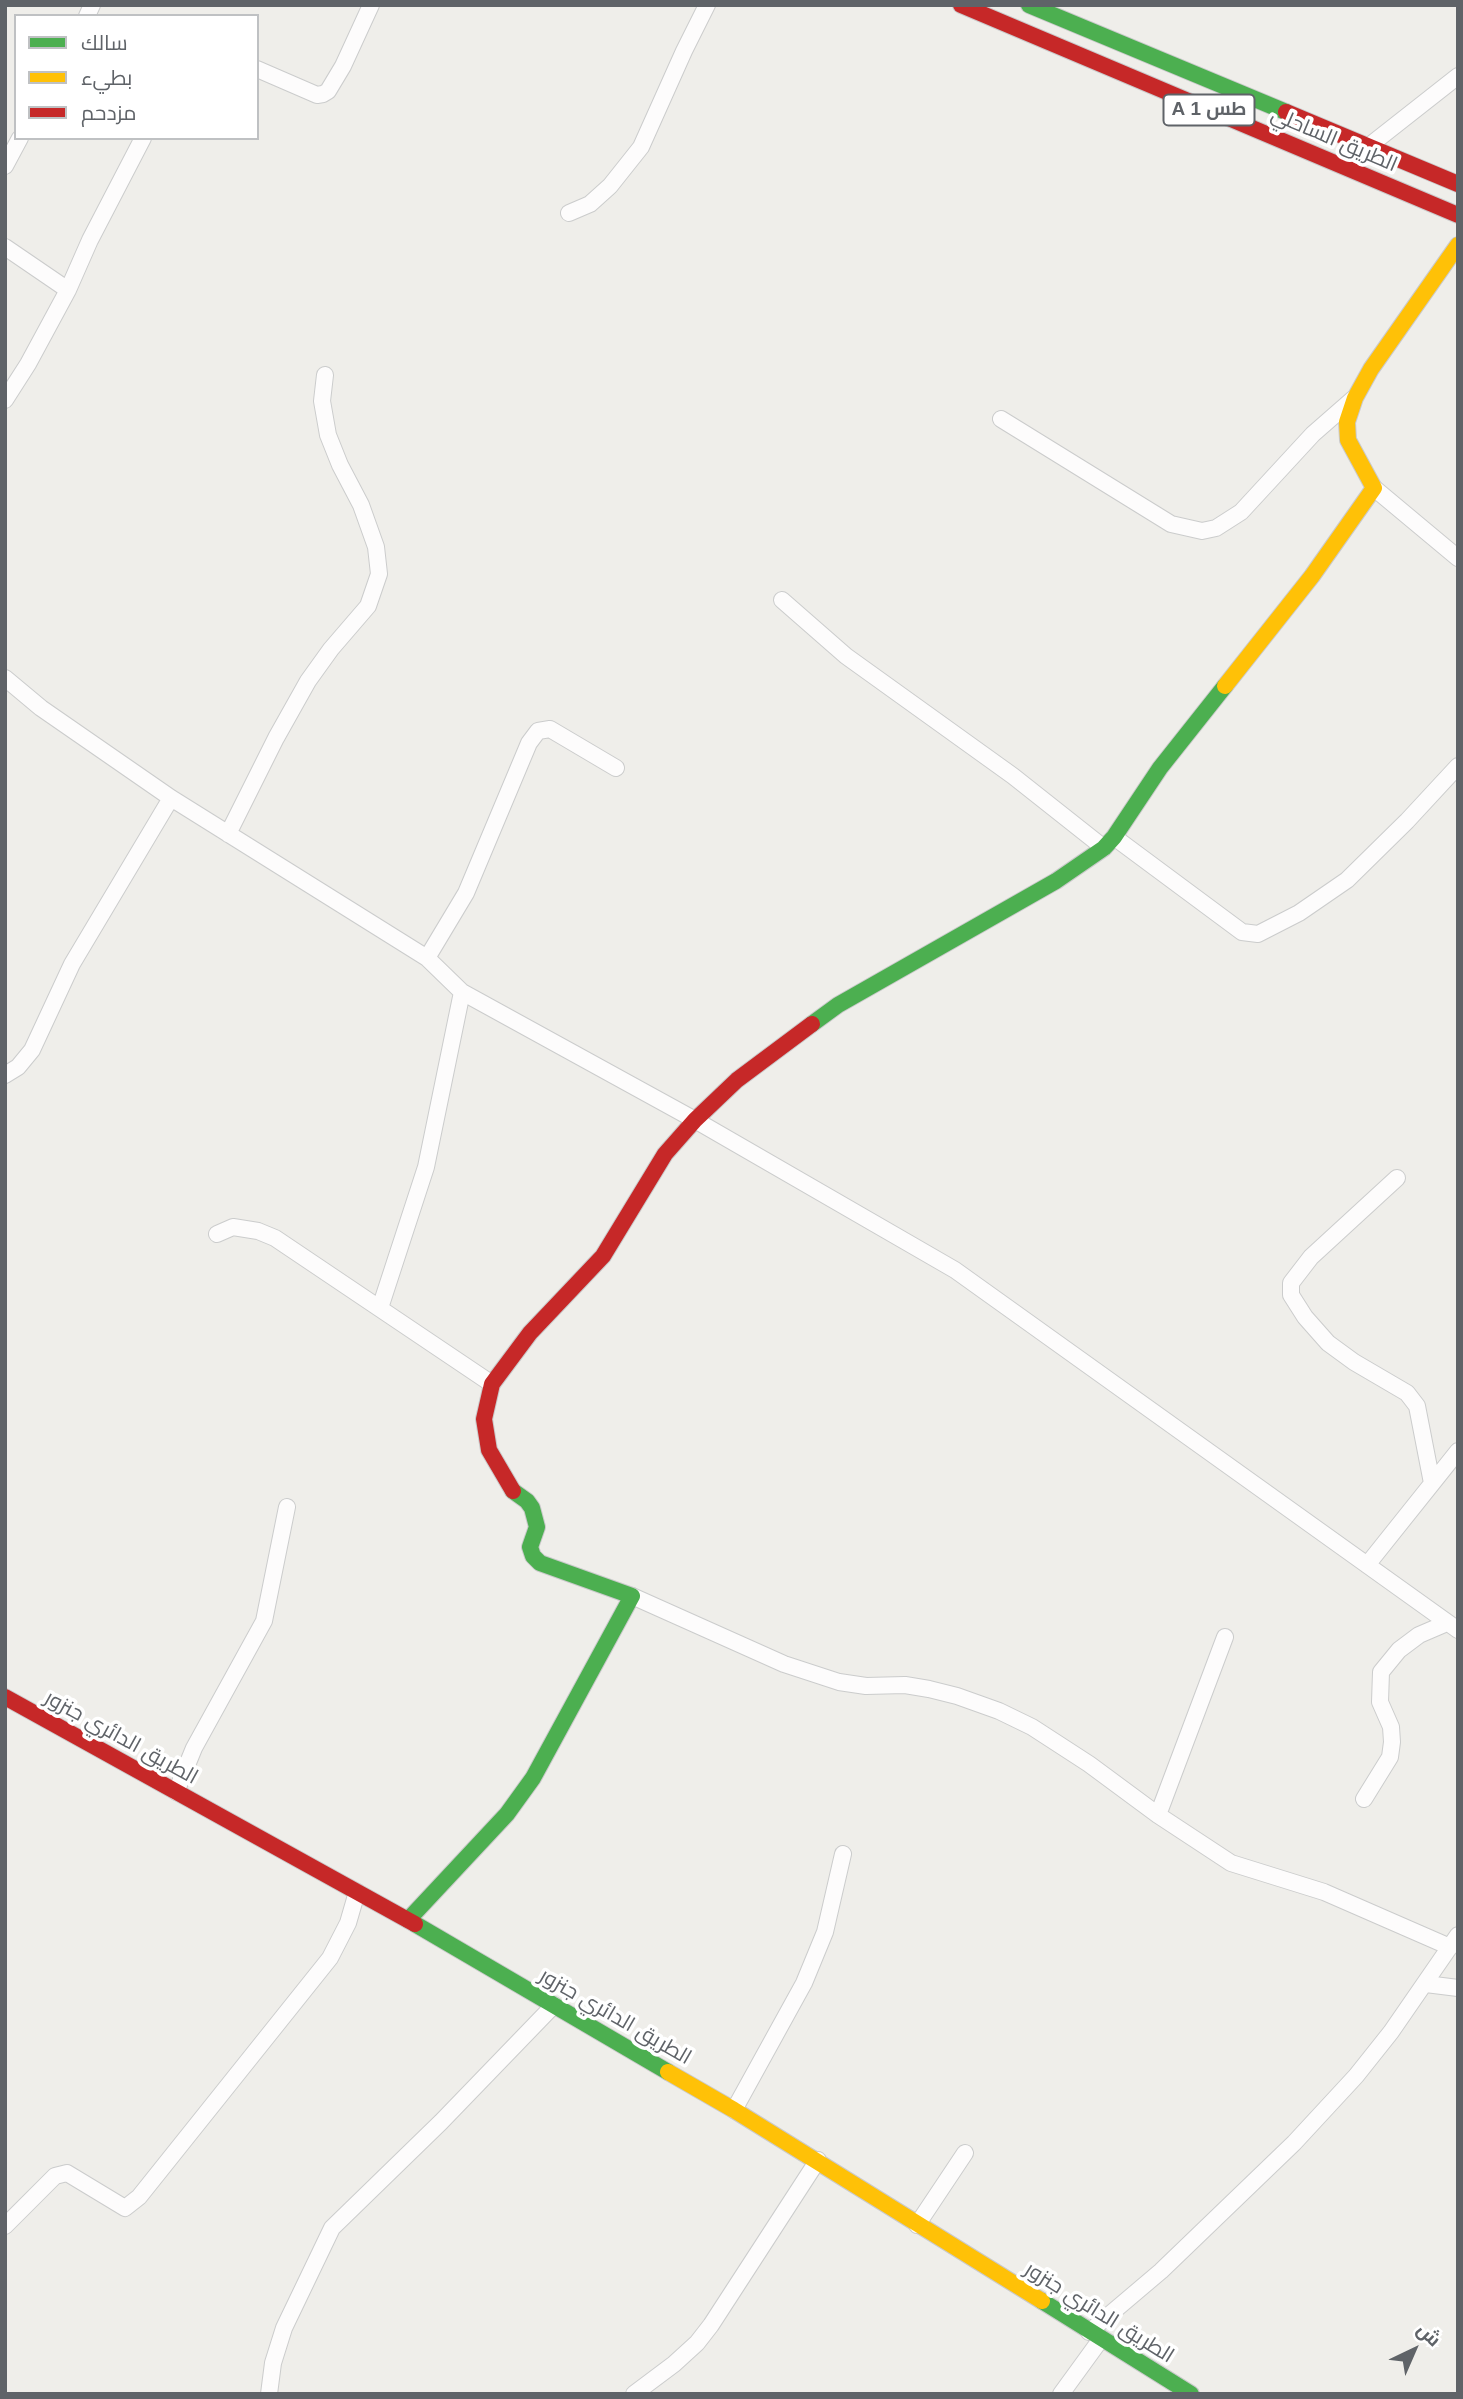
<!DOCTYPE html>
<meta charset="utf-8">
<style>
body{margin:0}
#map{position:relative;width:1463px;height:2399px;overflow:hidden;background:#efeeea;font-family:Arial,Cairo,sans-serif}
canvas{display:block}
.frame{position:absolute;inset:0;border:7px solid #5f6368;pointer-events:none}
.legend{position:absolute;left:14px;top:14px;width:245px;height:126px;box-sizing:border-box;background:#fff;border:2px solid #bfc1c3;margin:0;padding:9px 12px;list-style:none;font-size:21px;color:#5f6368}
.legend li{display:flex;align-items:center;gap:14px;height:35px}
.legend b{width:35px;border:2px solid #bfc1c3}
.north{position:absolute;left:1379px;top:2315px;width:70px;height:70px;-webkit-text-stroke:5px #fff;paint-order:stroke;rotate:44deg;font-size:19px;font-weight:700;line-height:28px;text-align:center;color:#5f6368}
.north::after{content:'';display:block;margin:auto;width:24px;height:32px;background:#5f6368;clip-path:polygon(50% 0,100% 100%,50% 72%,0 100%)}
</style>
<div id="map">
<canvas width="1463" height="2399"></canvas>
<div class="frame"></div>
<ul class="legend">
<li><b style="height:9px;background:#4caf50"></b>سالك</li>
<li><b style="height:9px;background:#ffc107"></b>بطيء</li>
<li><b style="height:9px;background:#c62828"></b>مزدحم</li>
</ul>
<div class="north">ش</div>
</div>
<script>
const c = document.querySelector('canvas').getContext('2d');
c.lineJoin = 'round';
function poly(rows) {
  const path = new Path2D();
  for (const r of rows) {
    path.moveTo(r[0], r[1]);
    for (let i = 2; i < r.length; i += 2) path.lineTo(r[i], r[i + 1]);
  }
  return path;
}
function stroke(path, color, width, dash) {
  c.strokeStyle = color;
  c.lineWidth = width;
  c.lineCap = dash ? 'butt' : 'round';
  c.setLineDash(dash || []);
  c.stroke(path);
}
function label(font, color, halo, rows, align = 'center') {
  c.font = font + ' Arial,Cairo,sans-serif';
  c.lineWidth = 7;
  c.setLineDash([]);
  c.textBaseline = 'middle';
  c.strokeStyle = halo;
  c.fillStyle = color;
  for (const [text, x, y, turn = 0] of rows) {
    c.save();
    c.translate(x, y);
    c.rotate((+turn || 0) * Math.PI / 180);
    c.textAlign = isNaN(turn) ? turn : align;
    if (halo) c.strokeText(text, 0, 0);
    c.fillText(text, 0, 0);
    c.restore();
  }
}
const street = poly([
 [87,16,92,5],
 [257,69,317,95,323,94,328,91,343,66,371,5],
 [1369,146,1458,76],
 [5,166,20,138],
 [569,213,590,204,610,186,641,147,684,51,707,5],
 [5,247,68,290],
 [5,400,28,364,68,290,90,240,143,138],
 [1001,419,1171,524,1202,531,1216,528,1241,512,1313,434,1353,399],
 [1374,488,1458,558],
 [782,600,846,656,1013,776,1104,848],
 [5,678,41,708,171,798,427,958,462,992,695,1120,955,1270,1458,1630],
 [228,834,276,738,308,681,331,649,368,606,379,574,376,547,361,505,340,465,328,435,322,401,325,375],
 [1114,837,1242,932,1258,934,1299,913,1347,880,1407,821,1458,766],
 [427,958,466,893,529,743,538,731,550,729,616,768],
 [5,1075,18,1067,32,1050,72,964,171,798],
 [1397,1178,1311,1257,1291,1283,1291,1295,1305,1317,1328,1343,1354,1362,1407,1393,1417,1406,1432,1483],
 [217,1234,233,1227,258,1231,275,1238,492,1384],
 [380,1308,426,1167,462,992],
 [1367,1565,1458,1451],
 [632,1596,784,1664,839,1682,866,1686,905,1685,929,1689,957,1696,999,1711,1032,1727,1089,1764,1158,1815,1231,1863,1324,1892,1450,1947],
 [176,1792,194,1748,264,1621,287,1507],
 [1364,1799,1390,1757,1392,1742,1391,1727,1380,1702,1381,1672,1399,1650,1419,1635,1447,1623],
 [1158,1815,1225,1637],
 [1426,1984,1458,1988],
 [734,2110,804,1983,825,1932,843,1854],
 [917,2225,965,2153],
 [5,2226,55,2176,67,2173,125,2208,139,2197,330,1958,348,1923,357,1892],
 [1089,2332,1161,2271,1294,2143,1356,2076,1391,2032,1458,1935],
 [269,2394,273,2363,284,2328,332,2228,441,2122,554,2005],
 [634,2394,674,2364,697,2343,711,2325,818,2160],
 [1061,2394,1101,2339]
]);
const fast = poly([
 [1029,5,1286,112],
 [812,1024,838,1005,1056,881,1104,848,1114,837,1160,768,1225,686],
 [408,1920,507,1814,533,1778,632,1596,540,1563,533,1556,530,1547,537,1527,532,1508,527,1501,513,1491],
 [415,1924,668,2072],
 [1042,2301,1191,2394]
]);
const slow = poly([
 [1225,686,1312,576,1374,488,1348,440,1347,422,1355,398,1371,369,1458,245],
 [668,2072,734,2110,1042,2301]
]);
const jam = poly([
 [961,5,1458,215],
 [1286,112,1458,184],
 [513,1491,489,1450,484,1419,492,1384,530,1333,603,1256,665,1154,695,1120,737,1080,812,1024],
 [5,1697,415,1924]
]);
stroke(street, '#cbcccc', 18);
stroke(fast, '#cacacb', 18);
stroke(slow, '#cacacb', 18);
stroke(jam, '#cacacb', 18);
stroke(street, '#fdfcfc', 16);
stroke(fast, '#4caf50', 16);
stroke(slow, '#ffc107', 16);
stroke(jam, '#c62828', 16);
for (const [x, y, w] of [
 [1209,110,91]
]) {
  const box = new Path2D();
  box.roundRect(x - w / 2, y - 15.5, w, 31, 5);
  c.fillStyle = '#fff';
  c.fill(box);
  stroke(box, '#5f6368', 2);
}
label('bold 19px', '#5f6368', null, [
 ["A 1 طس",1209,110]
]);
label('21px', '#5f6368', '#fff', [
 ["الطريق الساحلي",1334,140,23],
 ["الطريق الدائري جنزور",121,1738,29],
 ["الطريق الدائري جنزور",615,2017,30],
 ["الطريق الدائري جنزور",1099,2313,32]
]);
</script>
